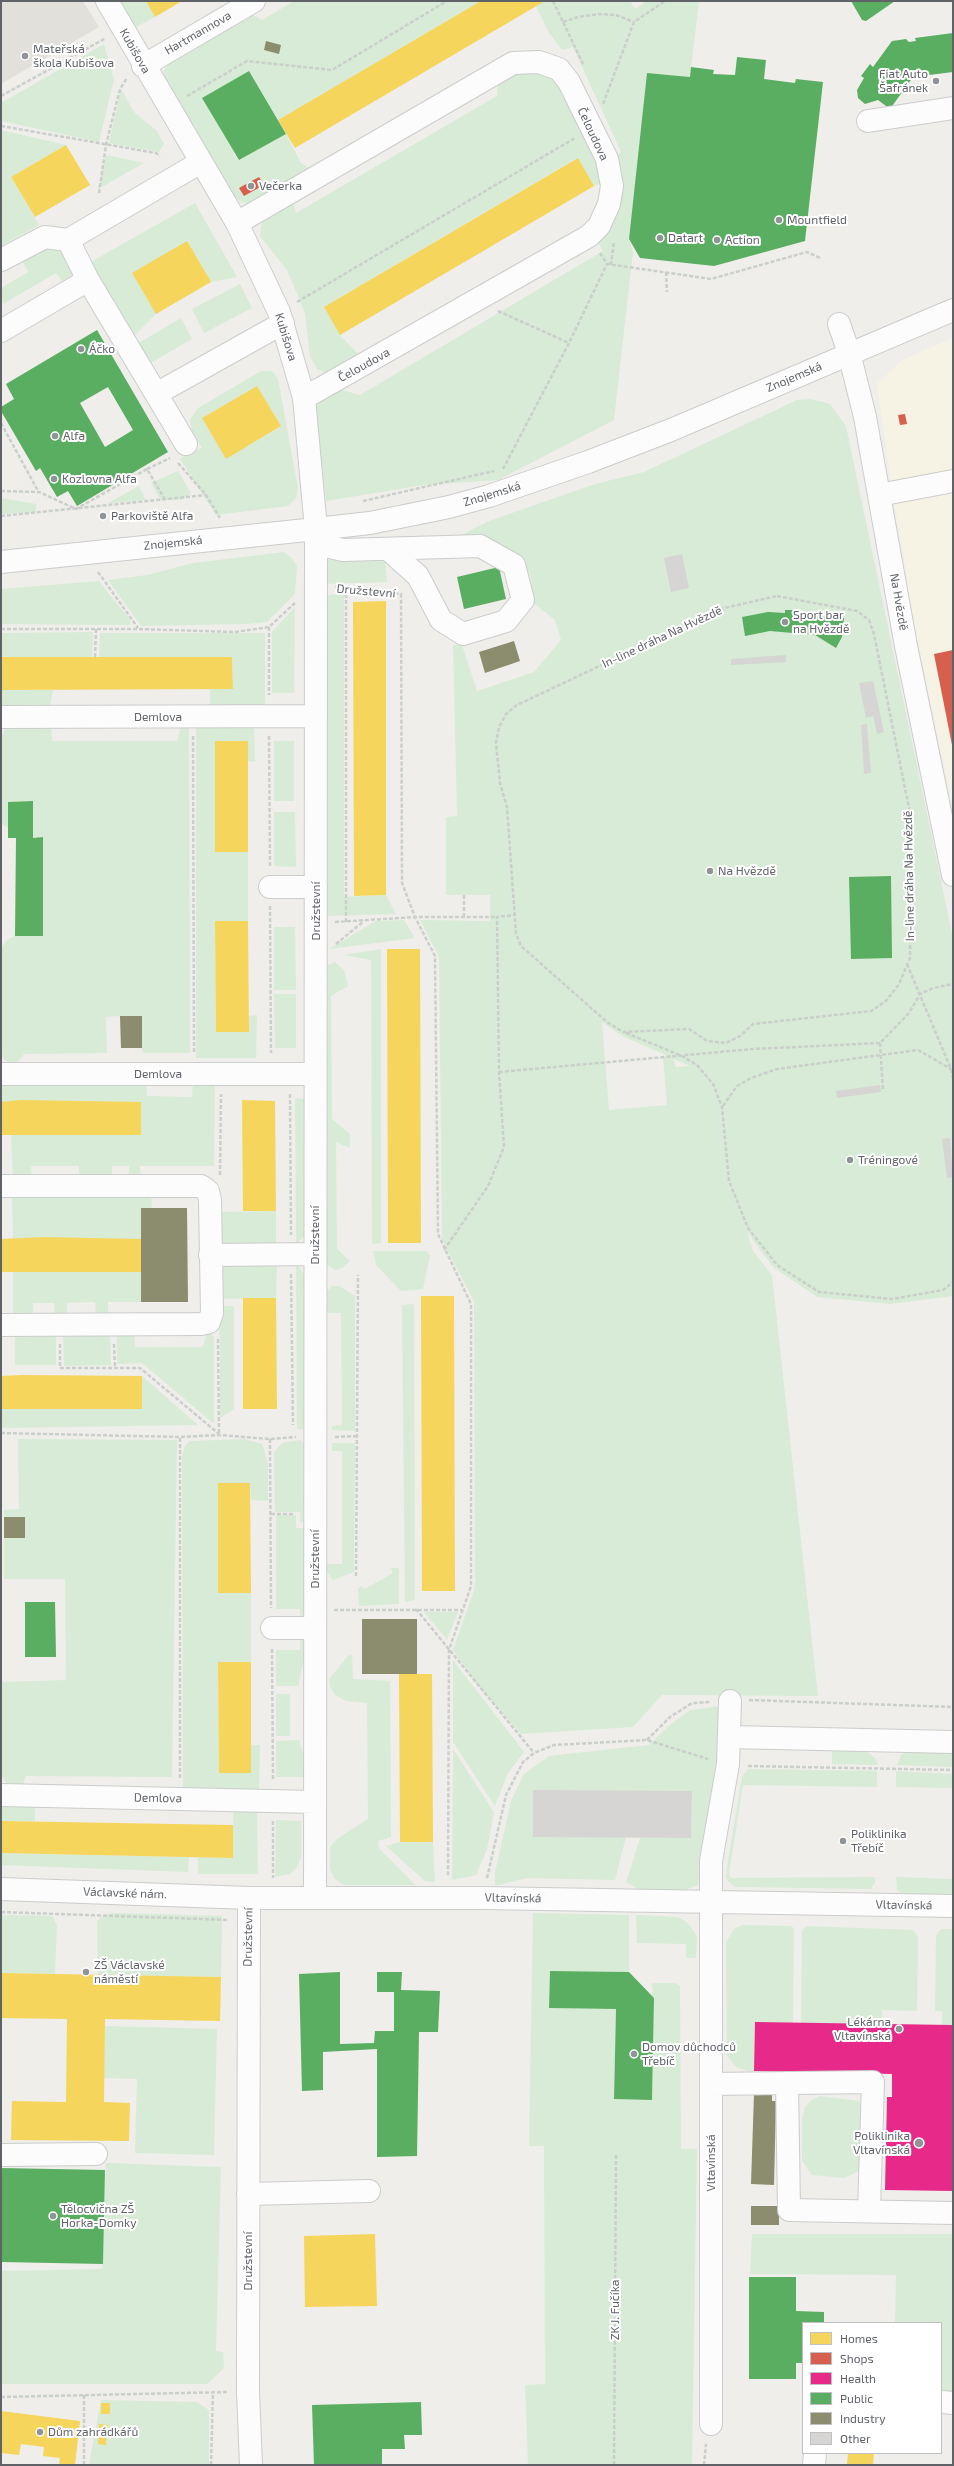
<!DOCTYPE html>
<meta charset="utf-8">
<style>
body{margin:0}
#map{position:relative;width:954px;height:2466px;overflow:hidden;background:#efeeea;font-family:"Exo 2",sans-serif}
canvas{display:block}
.frame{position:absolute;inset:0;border:2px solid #5f6368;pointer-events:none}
.legend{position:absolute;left:802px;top:2322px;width:140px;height:132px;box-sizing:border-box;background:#fff;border:1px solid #bfc1c3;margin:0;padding:5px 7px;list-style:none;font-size:12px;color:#5f6368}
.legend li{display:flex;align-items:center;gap:8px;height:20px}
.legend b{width:20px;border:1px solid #bfc1c3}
</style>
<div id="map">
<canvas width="954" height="2466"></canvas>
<div class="frame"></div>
<ul class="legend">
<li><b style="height:11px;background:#f6d55c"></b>Homes</li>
<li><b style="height:11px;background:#d6604d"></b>Shops</li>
<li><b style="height:11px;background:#e7298a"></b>Health</li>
<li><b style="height:11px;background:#5aae61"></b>Public</li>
<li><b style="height:11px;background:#8c8c6e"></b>Industry</li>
<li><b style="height:11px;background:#d6d5d3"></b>Other</li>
</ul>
</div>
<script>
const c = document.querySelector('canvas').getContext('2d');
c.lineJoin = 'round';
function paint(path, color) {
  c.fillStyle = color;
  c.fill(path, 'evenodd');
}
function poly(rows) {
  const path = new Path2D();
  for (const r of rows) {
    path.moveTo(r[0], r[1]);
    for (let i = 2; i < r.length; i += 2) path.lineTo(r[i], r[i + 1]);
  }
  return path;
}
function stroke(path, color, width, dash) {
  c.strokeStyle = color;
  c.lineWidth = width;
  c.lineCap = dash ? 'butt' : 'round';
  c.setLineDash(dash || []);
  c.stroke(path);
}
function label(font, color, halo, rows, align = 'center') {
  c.font = font + ' "Exo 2",sans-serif';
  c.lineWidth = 4;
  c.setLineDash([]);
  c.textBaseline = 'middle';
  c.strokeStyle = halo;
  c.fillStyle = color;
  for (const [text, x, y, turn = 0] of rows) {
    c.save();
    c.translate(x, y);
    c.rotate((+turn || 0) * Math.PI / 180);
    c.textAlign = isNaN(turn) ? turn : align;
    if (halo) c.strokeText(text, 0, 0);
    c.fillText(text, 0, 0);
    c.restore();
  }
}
paint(poly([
 [953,338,953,808,916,633,891,482,877,384,902,360]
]), '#f7f3e4');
paint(poly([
 [1,1,83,1,99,27,1,84]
]), '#e2e0da');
paint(poly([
 [116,1,146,1,155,17,132,29],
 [294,1,481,1,278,120,249,71,203,98,238,160,286,134,301,163,315,171,252,204,242,202,231,195,165,84,164,70,174,58,251,14,262,20],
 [545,1,630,1,635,9,647,1,699,1,690,77,647,73,629,239,633,252,614,420,498,480,424,485,326,501,315,411,320,399,338,389,360,395,603,251,594,237,609,164,621,152,573,47,562,50,549,33,536,6],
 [104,44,114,79,99,142,1,121,1,103],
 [539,68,560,83,605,181,594,186,577,158,324,307,340,335,360,356,325,372,317,369,310,356,305,313,287,270,260,236,263,214,292,197,296,213,497,96,498,77],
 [121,89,134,112,157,131,164,144,159,152,109,143],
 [1,130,66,145,11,177,39,225,1,246],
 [106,155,144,163,98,189],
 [195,203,237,277,211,282,132,273,156,314,133,337,91,262],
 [49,247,60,248,75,276,67,282,63,282,56,273,3,304,1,288,28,272,23,262],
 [240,284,252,308,204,333,192,309],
 [181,318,192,339,149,364,137,344],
 [261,371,272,371,278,379,298,488,296,498,288,506,216,515,180,459,191,452,202,448,192,432,190,420,198,408],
 [257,386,281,427,226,458,202,418],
 [810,399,830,404,846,426,953,938,953,1296,890,1304,817,1297,773,1267,747,1232,753,1251,772,1275,818,1696,662,1695,633,1727,521,1734,476,1683,453,1650,474,1590,475,1581,474,1301,442,1240,439,957,420,920,490,921,490,895,446,895,446,817,457,816,453,645,462,645,477,691,534,672,561,640,555,620,532,602,530,574,518,557,451,540,489,521,595,484,644,472,797,400],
 [602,1022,622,1036,668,1056,663,1057,667,1105,609,1110],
 [673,1059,674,1059,690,1066,676,1067],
 [178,471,191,493,182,500,161,500,151,483],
 [139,486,146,500,108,503],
 [1,498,36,504,36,512,1,514],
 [284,552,292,558,297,566,295,594,267,622,247,624,141,626,108,580,147,575,193,563],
 [334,558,385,558,387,582,324,584,325,561],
 [99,581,130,620,130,625,1,624,1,589],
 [344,594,344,897,386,895,396,914,325,916,324,595],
 [295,607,294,693,272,693,272,632],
 [93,632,92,657,1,657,1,633],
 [100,633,265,633,265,707,210,707,210,689,233,689,232,657,99,657],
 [1,690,53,690,50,706,45,711,1,712],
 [51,723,52,741,177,741,182,723,189,723,190,1053,143,1053,141,1041,120,1016,106,1017,107,1053,24,1054,14,1067,3,1058,1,1049,2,947,7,940,15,936,43,936,42,837,33,838,33,801,8,802,8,828,2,824,1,738,6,727],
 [196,723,254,724,255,762,248,761,215,742,215,852,248,852,248,921,215,922,216,1032,249,1032,249,1016,257,1015,256,1058,196,1058],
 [274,741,294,741,294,801,274,801],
 [274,812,295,812,296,867,274,866],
 [404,920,415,938,329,949,376,921],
 [274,927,295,927,296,990,274,990],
 [381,949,381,1243,372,1244,371,960,344,955],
 [335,962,344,970,348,986,331,996,332,1119,350,1134,350,1148,336,1142,337,1249,350,1261,342,1268,336,1270,327,1265,325,1257,326,966],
 [274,994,296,994,296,1048,275,1048],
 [146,1082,147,1096,192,1097,193,1083,215,1082,214,1166,140,1166,141,1181,129,1181,129,1166,112,1166,112,1181,79,1181,79,1166,31,1166,32,1181,13,1180,11,1135,140,1135,141,1102,1,1102,1,1083],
 [295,1098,304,1099,305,1235,296,1245],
 [151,1193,152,1209,141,1239,13,1239,12,1199,14,1194],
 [276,1211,276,1247,237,1248,223,1243,218,1236,216,1212],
 [373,1251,427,1251,430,1256,423,1289,401,1291,376,1265],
 [277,1261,276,1298,216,1299,218,1272,223,1267,231,1263],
 [296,1263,304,1274,305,1430,297,1429],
 [13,1272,141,1272,141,1302,108,1302,108,1318,96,1318,95,1302,67,1303,67,1318,55,1318,54,1303,33,1303,33,1319,16,1317,13,1311],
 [332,1286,339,1286,355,1296,355,1431,332,1430,332,1426,342,1425,341,1313,327,1313,327,1291],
 [414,1304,415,1600,405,1602,402,1305],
 [217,1306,234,1306,234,1409,220,1418,220,1337],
 [56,1330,56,1365,15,1365,15,1331],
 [63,1330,110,1330,111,1365,64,1366],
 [134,1332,135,1347,203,1347,207,1333,210,1332,214,1338,214,1422,213,1423,142,1363,117,1364,117,1333],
 [142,1376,198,1425,1,1428,1,1409,141,1409],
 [18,1439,177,1440,172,1777,26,1776,21,1791,7,1784,2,1777,1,1682,66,1680,65,1579,4,1579,4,1538,24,1517,4,1517,4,1510,19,1509],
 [244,1439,262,1444,268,1463,268,1501,251,1500,250,1483,218,1483,218,1593,251,1593,251,1662,218,1663,219,1773,251,1773,251,1745,260,1745,259,1795,183,1794,182,1457,185,1446,190,1441],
 [300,1440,307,1446,308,1522,300,1522,300,1512,275,1512,274,1452,282,1443],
 [332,1443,355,1443,354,1572,333,1580,327,1572,327,1564,342,1564,342,1451,332,1451],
 [276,1515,296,1515,296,1528,307,1528,305,1616,300,1620,300,1609,276,1609],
 [391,1568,399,1568,399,1604,359,1606,358,1589,361,1586,365,1589,393,1573],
 [424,1612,458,1612,447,1640],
 [300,1637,304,1639,306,1650,298,1686,276,1686,276,1650,300,1650],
 [352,1655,353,1679,390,1681,391,1837,378,1841,379,1848,415,1885,344,1885,334,1878,330,1869,330,1847,338,1838,368,1819,367,1703,346,1701,335,1695,330,1687,329,1679,348,1656],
 [453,1660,524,1752,508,1773,495,1806,453,1742],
 [276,1694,290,1694,290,1736,276,1736],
 [721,1706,717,1766,703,1840,698,1885,679,1892,643,1892,626,1882,640,1838,691,1838,692,1792,626,1837,615,1880,527,1878,495,1886,495,1872,511,1801,524,1774,549,1756,649,1745,671,1724,690,1710],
 [299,1740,305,1759,305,1777,276,1777,276,1741],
 [453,1749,494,1812,487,1849,476,1875,452,1880],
 [832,1750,866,1751,876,1759,878,1765,832,1764],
 [907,1751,953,1753,953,1767,897,1765,901,1755],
 [748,1769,877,1771,877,1787,743,1785,729,1874,731,1878,875,1877,875,1882,871,1889,742,1887,735,1887,728,1881,726,1877,728,1860,742,1777],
 [896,1771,953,1774,953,1788,896,1787],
 [1,1806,35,1806,35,1821,1,1821],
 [233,1806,257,1806,258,1874,198,1874,198,1857,233,1857],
 [276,1820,301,1821,301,1857,297,1868,290,1874,275,1877],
 [400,1842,433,1842,435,1882,425,1881,386,1846],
 [1,1853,189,1857,188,1872,1,1865],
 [896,1877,953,1879,953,1896,907,1896,897,1890],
 [114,1913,222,1916,221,1977,98,1975,97,1921,104,1915],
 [533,1913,629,1915,629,1972,550,1971,549,2008,616,2009,614,2099,652,2100,654,1998,651,1995,653,1990,651,1983,676,1983,680,1986,681,2149,697,2149,692,2465,528,2465,525,2385,545,2384,544,2146,529,2146],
 [1,1915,52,1916,57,1925,55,1974,1,1973],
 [636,1915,678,1917,688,1923,697,1936,696,1958,686,1958,686,1944,637,1943],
 [742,1925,788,1926,792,1926,794,1930,793,2023,755,2023,754,2071,748,2071,736,2067,727,2055,726,1942,734,1929],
 [807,1926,913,1930,918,1936,917,2011,882,2010,882,2024,801,2023,802,1930],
 [941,1929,953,1929,953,2025,942,2025,942,2011,935,2011,936,1936],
 [104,2026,217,2029,214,2155,135,2153,137,2079,104,2078],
 [820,2096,859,2101,864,2110,860,2170,853,2174,844,2178,812,2175,802,2160,802,2118,805,2107,813,2099],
 [106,2163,221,2167,216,2351,223,2352,224,2368,207,2384,1,2384,1,2271,102,2269],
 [752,2234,953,2234,953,2394,941,2393,941,2323,895,2323,896,2275,750,2274],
 [101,2400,197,2402,209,2410,209,2465,89,2465]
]), '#d8ebd6');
paint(poly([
 [146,1,182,1,155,17],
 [481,1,545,1,295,148,278,120],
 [66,145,90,185,35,217,11,177],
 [578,158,594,186,340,335,324,307],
 [187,241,211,282,156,314,132,273],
 [257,386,281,426,226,459,202,418],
 [386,601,386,895,354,896,353,602],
 [1,657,232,657,233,689,1,690],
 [215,741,248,741,248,852,215,852],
 [215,921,248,921,249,1032,216,1032],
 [387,949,420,949,421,1243,388,1243],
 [21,1100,141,1102,141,1135,1,1135,1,1102],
 [242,1100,275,1101,276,1211,243,1211],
 [44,1237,141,1239,141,1272,1,1272,1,1239],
 [421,1296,454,1296,455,1591,422,1591],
 [243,1298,276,1298,277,1409,243,1409],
 [22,1375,142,1376,142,1409,1,1409,1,1376],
 [218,1483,250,1483,251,1593,218,1593],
 [218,1662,251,1662,251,1773,219,1773],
 [399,1674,432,1674,433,1842,400,1842],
 [1,1821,233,1825,233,1858,1,1853],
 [1,1973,221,1977,220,2021,105,2019,104,2102,130,2103,129,2141,11,2140,12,2101,66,2102,67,2019,1,2018],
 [375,2234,377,2306,305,2307,304,2236],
 [101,2403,110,2403,110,2414,101,2414],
 [1,2411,80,2421,75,2465,59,2465,60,2458,43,2456,44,2447,21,2444,19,2455,1,2453],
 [99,2424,108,2425,108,2431,99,2430],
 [99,2431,107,2432,106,2445,98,2444],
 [848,2453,874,2453,873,2465,847,2465]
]), '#f6d55c');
paint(poly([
 [259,177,264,185,244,196,239,188],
 [905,414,907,424,900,425,898,415],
 [953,650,953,745,952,745,934,654]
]), '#d6604d');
paint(poly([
 [755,2022,953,2025,953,2191,885,2190,887,2097,892,2097,892,2074,754,2071]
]), '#e7298a');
paint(poly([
 [851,1,895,1,866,21,862,20],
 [953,33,953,72,913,77,890,109,878,100,865,104,858,98,857,90,864,78,861,76,870,64,873,67,892,41,906,39,909,42,916,41,915,38],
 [737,57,766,60,764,79,795,83,796,79,823,82,805,241,714,266,640,258,629,239,647,73,690,77,691,67,714,70,713,74,735,75],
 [249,71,286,134,239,160,202,98],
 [97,330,168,452,77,506,68,491,57,497,40,468,36,471,1,411,1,407,14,399,6,384],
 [108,387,133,430,105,447,80,403],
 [499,567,506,599,464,609,457,577],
 [785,610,795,610,795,614,844,618,842,637,836,648,815,635,770,631,745,636,742,617,768,612,785,613],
 [33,801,33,838,43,837,43,936,15,936,16,838,8,838,8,802],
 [891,876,892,958,851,959,849,877],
 [25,1602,55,1602,56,1657,25,1657],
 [550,1971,629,1972,654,1998,652,2100,614,2099,616,2009,549,2008],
 [340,1972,340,2044,374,2043,375,2031,394,2031,394,1992,377,1992,377,1972,402,1972,401,1990,440,1991,438,2032,419,2032,417,2156,377,2157,377,2049,323,2052,323,2090,302,2091,299,1974],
 [1,2168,105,2170,103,2264,1,2262],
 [749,2277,796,2277,796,2311,824,2312,824,2323,803,2323,803,2363,796,2363,796,2379,749,2379],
 [421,2402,422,2435,404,2435,405,2449,382,2449,382,2465,314,2465,312,2405]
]), '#5aae61');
paint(poly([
 [266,41,281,45,279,54,264,50],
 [514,641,520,661,485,673,479,652],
 [120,1016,142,1016,142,1048,121,1048],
 [141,1208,187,1208,188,1302,141,1302],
 [4,1517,25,1517,25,1538,4,1538],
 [362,1619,417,1619,417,1674,362,1674],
 [754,2094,772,2094,772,2101,776,2101,774,2185,751,2184],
 [751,2206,779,2206,779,2225,751,2225]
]), '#8c8c6e');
paint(poly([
 [682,554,689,588,671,592,664,558],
 [786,655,786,662,731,665,731,659],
 [873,681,884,732,877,734,873,716,866,718,859,683],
 [867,724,871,773,864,774,861,725],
 [880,1085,881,1092,837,1098,836,1091],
 [950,1138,953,1177,947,1178,942,1139],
 [533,1790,692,1791,691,1838,533,1837]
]), '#d6d5d3');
const minor = poly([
 [107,1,237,223,279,312,304,398,316,529,315,1898],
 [143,66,254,1],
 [868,121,953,108],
 [237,223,513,63,539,62,559,69,569,82,607,159,612,186,609,204,599,226,589,236,304,398],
 [68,240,88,280,186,444],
 [1,260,45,237,68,240,201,162],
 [839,324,849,353,865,417,906,646,953,875],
 [1,331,88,280],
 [156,394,283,323],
 [879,495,953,481],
 [316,529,330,547,343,550,480,546,514,565,523,600,506,621,463,634,441,620,418,576,388,549],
 [1,562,316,529,370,523,449,507,489,496,588,462,671,430,953,310],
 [1,717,316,716],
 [270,887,316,887],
 [1,1074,315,1074],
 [1,1186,201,1186,208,1191,210,1200,212,1313,209,1322,201,1324,1,1325],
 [210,1255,315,1254],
 [272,1628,315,1628],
 [730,1737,953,1742],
 [1,1795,314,1802],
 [1,1889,249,1898,483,1898,953,1906],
 [249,1898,248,2392,251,2465],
 [787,2083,789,2210,953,2213],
 [711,2084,873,2082,869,2211],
 [1,2155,96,2154],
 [248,2194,369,2191],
 [941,2402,953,2403],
 [711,2424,711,1861,728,1764,730,1701],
 [814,2465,815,2453]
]);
stroke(minor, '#cbcccc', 24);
stroke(poly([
 [553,1,584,66],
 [563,22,578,17,599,14,616,15,634,22],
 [1,96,106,38],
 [187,96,247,61,332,70,447,1],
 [603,104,634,22,665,1],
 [1,126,156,153,160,156],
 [99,193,106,145,120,89,127,78],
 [600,253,607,264,711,279,807,252,820,258],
 [611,265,614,241],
 [666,272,667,292],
 [297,302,575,138],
 [498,311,569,343],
 [1,423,38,491],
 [178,463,206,495,220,518],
 [147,469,170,458],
 [503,469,569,343,607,264],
 [1,491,39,492,76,509,147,469,164,498],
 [363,501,494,471],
 [1,516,206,495],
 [98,572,138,628],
 [335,587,401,594,402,883,415,917,435,956,438,1234,471,1304,471,1586,449,1650,448,1877],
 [777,596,857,611,869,620,874,634,911,818,910,958,899,984,886,1001,871,1011,753,1024,740,1036,726,1043,707,1041,689,1029,623,1032,607,1022,521,946,516,934,507,807,500,783,496,743,499,727,506,714,517,705,720,609,777,596],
 [269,627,269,695],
 [1,629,138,629,235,632,269,627,295,603],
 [95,657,96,629],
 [193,736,194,1053],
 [269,736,270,867],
 [464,895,464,917],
 [270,906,271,1053],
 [335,922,415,917,497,917],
 [346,922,346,587],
 [336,944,364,921],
 [907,964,951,1069,953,1079],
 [626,1033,682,1056,697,1065,713,1084,722,1107,729,1181,748,1228,777,1265,819,1292,892,1299,943,1290,953,1282],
 [880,1043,883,1091],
 [499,1072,753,1049,880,1043,909,1013,920,994,933,988,953,984],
 [290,1094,291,1235],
 [723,1106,737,1086,751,1078,777,1069,918,1050,951,1069],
 [220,1175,221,1094],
 [444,1250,488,1186,504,1147,499,1072,497,917,515,915],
 [291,1274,293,1425],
 [218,1339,219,1434],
 [60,1344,60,1368,140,1368,219,1434],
 [114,1344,115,1368],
 [1,1433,180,1437,219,1435,270,1439,296,1437],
 [335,1437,358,1436],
 [270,1439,271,1608],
 [271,1514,294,1514],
 [356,1576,358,1275],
 [416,1609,534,1753],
 [334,1610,462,1610],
 [272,1649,273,1780],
 [749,1700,953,1707],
 [647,1740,670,1717,692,1703,711,1702],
 [748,1766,953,1770],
 [180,1778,180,1437],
 [273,1821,273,1878],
 [487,1878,506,1795,523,1762,534,1753,554,1745,647,1740,708,1759],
 [1,1912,229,1920],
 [1,2397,228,2392],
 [84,2465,84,2395],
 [211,2465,213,2392],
 [614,2465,616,2155],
 [704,2465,706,2444]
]), '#cacfcc', 2.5, [4, 2]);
stroke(minor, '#fdfcfc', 22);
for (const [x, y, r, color] of [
 [25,56,4,"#919496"],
 [936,81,4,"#919496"],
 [251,186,4,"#919496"],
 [779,220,4,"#919496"],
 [660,238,4,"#919496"],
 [717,240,4,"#919496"],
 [81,349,4,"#919496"],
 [55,436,4,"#919496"],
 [54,479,4,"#919496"],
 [103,516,4,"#919496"],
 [785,622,4,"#919496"],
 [710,871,4,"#919496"],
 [850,1160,4,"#919496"],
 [843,1841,4,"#919496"],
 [86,1972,4,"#919496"],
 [899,2029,4,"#919496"],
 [634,2054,4,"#919496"],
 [919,2143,5,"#919496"],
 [53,2216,4,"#919496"],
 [40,2432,4,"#919496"]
]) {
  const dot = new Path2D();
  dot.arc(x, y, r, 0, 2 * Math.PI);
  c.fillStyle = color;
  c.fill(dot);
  stroke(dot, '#fff', 1.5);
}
label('12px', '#5f6368', '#fff', [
 ["Hartmannova",198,33,-30],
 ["Kubišova",135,51,60],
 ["Čeloudova",593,134,65],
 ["Kubišova",286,337,73],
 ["Čeloudova",364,365,-29],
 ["Znojemská",794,377,-23],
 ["Znojemská",492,494,-17],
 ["Znojemská",173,543,-6],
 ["Družstevní",366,591,5],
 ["Na Hvězdě",899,602,80],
 ["In-line dráha Na Hvězdě",662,637,-25],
 ["Demlova",158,717],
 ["In-line dráha Na Hvězdě",909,876,-91],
 ["Družstevní",316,911,-90],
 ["Demlova",158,1074],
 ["Družstevní",315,1235,-90],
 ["Družstevní",315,1559,-90],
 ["Demlova",158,1798,1],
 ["Václavské nám.",125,1893,2],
 ["Vltavínská",513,1898,1],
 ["Vltavínská",904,1905,1],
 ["Družstevní",248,1937,-89],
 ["Vltavínská",711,2163,-90],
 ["Družstevní",248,2261,-90],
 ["ZK J. Fučíka",615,2310,-90]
]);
label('12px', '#5f6368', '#fff', [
 ["Mateřská",33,49],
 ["škola Kubišova",33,63],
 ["Fiat Auto",928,74,"right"],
 ["Šafránek",928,88,"right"],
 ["Večerka",259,186],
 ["Mountfield",787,220],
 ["Datart",668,238],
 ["Action",725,240],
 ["Áčko",89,349],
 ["Alfa",63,436],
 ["Kozlovna Alfa",62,479],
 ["Parkoviště Alfa",111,516],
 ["Sport bar",793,615],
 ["na Hvězdě",793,629],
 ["Na Hvězdě",718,871],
 ["Tréningové",858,1160],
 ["Poliklinika",851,1834],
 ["Třebíč",851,1848],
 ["ZŠ Václavské",94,1965],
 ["náměstí",94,1979],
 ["Lékárna",891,2022,"right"],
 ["Vltavínská",891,2036,"right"],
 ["Domov důchodců",642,2047],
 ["Třebíč",642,2061],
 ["Poliklinika",910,2136,"right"],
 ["Vltavínská",910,2150,"right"],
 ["Tělocvična ZŠ",61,2209],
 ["Horka-Domky",61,2223],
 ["Dům zahrádkářů",48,2432]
], 'left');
</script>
